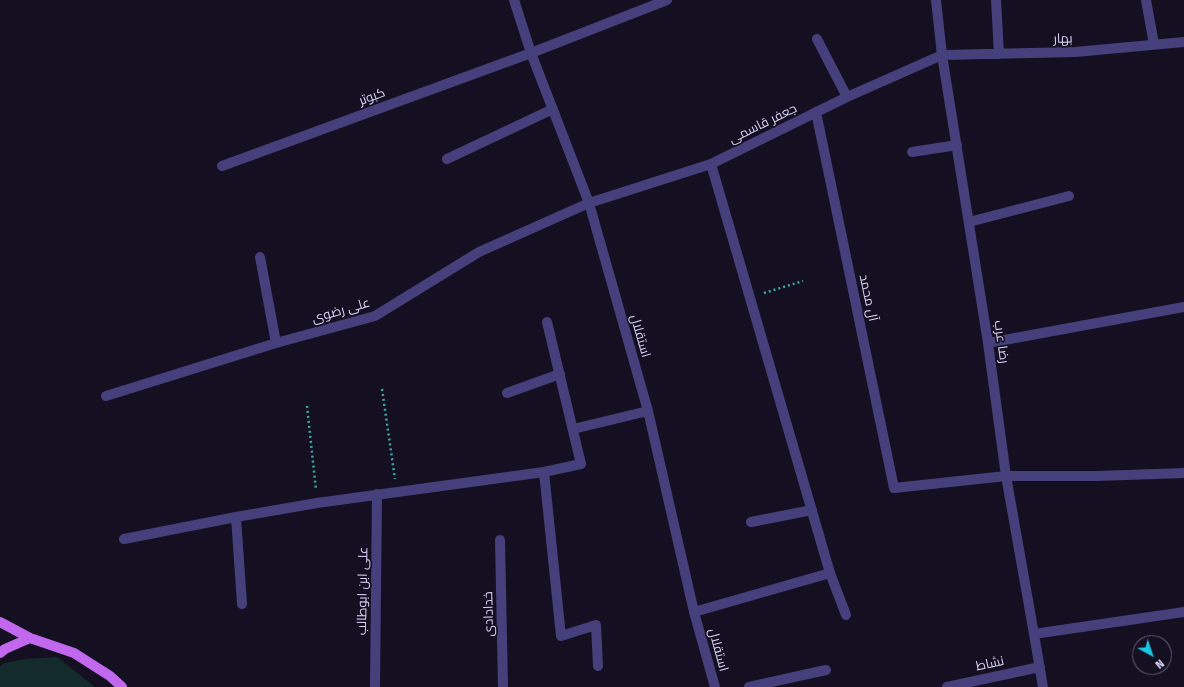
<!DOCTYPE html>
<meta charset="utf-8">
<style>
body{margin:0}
#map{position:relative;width:1184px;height:687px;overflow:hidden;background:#141021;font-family:"Fira Sans",sans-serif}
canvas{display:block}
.north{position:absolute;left:1132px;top:635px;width:40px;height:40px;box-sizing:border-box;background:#141021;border:1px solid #645f78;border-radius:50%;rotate:140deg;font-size:11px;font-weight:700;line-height:16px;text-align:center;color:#dbd5fa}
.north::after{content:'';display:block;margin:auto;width:14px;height:18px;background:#19c7e3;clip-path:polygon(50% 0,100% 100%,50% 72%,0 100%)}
</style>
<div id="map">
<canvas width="1184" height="687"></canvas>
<div class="north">N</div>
</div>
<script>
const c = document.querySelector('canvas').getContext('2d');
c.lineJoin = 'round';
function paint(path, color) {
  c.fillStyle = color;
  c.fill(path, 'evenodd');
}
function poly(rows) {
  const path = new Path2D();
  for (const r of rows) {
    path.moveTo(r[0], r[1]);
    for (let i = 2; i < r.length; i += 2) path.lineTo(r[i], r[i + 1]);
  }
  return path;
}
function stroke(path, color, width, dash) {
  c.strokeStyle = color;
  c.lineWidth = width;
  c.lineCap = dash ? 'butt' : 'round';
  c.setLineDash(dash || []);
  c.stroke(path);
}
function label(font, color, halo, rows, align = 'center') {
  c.font = font + ' "Fira Sans",Cairo,sans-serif';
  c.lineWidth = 3.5;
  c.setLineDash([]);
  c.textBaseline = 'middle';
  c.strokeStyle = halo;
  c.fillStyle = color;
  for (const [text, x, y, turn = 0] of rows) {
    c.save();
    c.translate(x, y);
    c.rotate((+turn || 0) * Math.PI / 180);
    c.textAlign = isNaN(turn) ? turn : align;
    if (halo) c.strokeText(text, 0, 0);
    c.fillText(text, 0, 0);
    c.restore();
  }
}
paint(poly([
 [57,657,95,687,0,687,0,667,4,663,26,659]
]), '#142b2b');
stroke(poly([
 [764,293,803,281],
 [382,389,395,479],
 [307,406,316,490]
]), '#3ca8a5', 2.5, [2, 3]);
stroke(poly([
 [514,0,531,53,589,203,648,411,694,612,715,687],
 [936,0,942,55,988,343,1006,476,1034,634,1043,687],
 [996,0,999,54],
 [1146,0,1154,44],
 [817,39,847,97],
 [816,112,894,488,1006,476,1097,476,1184,473],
 [912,152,957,145],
 [447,159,553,109],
 [711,164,830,573,846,615],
 [222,166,531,53,667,0],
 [969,222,1069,196],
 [260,257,276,343],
 [988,343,1184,307],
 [507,393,560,374],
 [106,396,276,343,375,316,479,252,589,203,711,164,847,97,942,55,1075,52,1184,42],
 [573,429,648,411],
 [544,472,561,636,596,625,598,666],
 [236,517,242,604],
 [751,522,812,510],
 [124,539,236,517,317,503,544,472,581,464,547,322],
 [500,540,503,687],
 [694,612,830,573],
 [1034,634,1184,612],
 [375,687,377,494],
 [749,687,826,670],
 [947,687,1040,667]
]), '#45407b', 10);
stroke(poly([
 [0,622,30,638,74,653,110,676,122,687],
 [0,653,5,649,30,638]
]), '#c168ee', 10);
label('13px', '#dbd5fa', '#141021', [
 ["بهار",1063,39,-2],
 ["کبوتر",372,97,-20],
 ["جعفر قاسمی",763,124,-26],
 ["آل محمد",868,298,78],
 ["علی رضوی",341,311,-16],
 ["استقلال",640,336,74],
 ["رضا عرب",1001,342,82],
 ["علی ابن ابوطالب",363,591,-89],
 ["خدادادی",489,614,-91],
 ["استقلال",718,650,75],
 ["نشاط",990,664,-12]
]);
</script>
